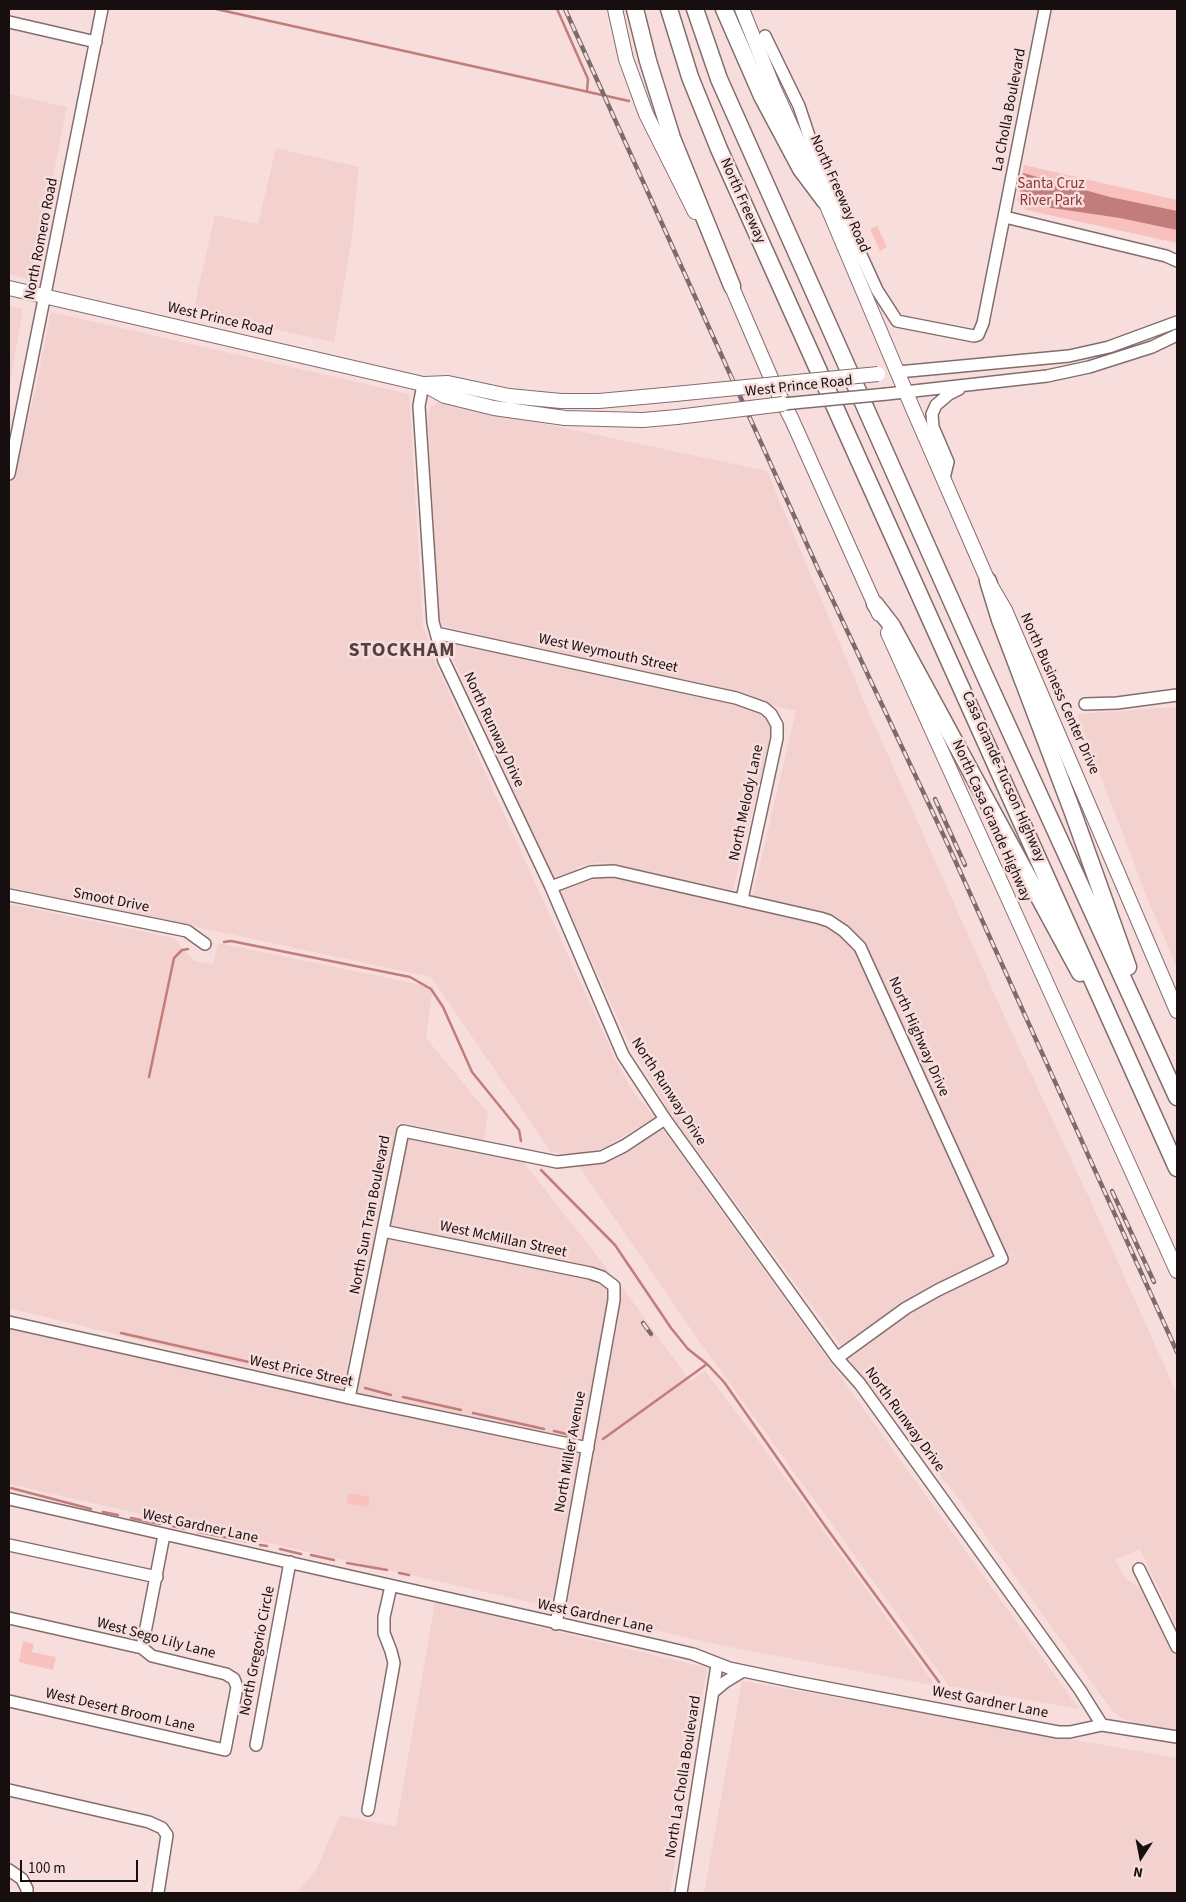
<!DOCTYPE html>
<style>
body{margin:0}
#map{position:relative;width:1186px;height:1902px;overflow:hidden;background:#f7dedd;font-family:"Source Sans 3",sans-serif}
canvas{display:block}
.frame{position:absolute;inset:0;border:10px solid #170f0f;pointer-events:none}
.north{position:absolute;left:1116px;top:1832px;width:50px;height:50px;-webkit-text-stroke:4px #f7dedd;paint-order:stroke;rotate:191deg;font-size:14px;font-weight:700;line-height:20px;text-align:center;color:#170f0f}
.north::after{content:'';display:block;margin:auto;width:18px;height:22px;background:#170f0f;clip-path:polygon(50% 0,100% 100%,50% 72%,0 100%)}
.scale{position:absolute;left:20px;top:1860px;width:118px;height:22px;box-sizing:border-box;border:2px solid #170f0f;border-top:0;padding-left:6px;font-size:15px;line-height:18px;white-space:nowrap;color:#170f0f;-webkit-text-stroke:4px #f7dedd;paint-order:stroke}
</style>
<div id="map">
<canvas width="1186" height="1902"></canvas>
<div class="frame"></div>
<div class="north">N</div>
<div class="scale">100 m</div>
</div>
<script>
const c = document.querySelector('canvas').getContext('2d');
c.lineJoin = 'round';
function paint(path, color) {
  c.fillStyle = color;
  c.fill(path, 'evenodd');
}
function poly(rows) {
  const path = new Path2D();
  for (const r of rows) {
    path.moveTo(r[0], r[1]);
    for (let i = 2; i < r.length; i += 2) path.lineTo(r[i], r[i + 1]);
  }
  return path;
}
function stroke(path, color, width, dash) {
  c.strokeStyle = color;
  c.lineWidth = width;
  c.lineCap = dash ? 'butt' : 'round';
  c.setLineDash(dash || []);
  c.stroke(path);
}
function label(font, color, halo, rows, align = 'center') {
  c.font = font + ' "Source Sans 3",sans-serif';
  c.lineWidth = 5;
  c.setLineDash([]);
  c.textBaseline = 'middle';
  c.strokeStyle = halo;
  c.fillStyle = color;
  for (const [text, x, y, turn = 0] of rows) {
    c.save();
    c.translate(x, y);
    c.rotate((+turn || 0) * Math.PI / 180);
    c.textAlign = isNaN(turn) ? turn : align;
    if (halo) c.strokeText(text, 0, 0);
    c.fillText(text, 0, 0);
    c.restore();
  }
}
paint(poly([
 [9,94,67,107,32,280,9,274],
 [276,148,359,167,351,244,334,342,193,312,215,215,258,224],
 [9,306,23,309,9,389],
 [51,312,409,394,423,626,435,662,616,1061,633,1092,655,1117,606,1147,578,1154,551,1152,431,977,9,887,9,491,35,392],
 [441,402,767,471,870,715,1007,1022,1097,1215,1177,1394,1177,1628,1140,1549,1115,1560,1126,1579,1147,1592,1177,1658,1177,1731,1138,1724,1121,1718,1111,1709,962,1503,847,1357,900,1319,927,1302,1000,1268,1014,1252,920,1295,842,1347,667,1109,626,1036,445,641,746,704,766,718,772,730,733,890,601,862,576,867,582,883,595,879,618,878,750,906,796,711,439,625,428,416,430,408,436,403],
 [1177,707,1177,967,1148,900,1077,714],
 [9,904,174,938,194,961,213,964,218,943,433,987,426,1038,488,1113,484,1140,398,1122,342,1390,9,1308],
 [662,1128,1079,1709,949,1686,697,1338,578,1165,612,1159],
 [407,1137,521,1159,630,1298,690,1381,705,1371,760,1443,933,1682,932,1685,724,1646,9,1484,9,1326,354,1405],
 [435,1602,707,1668,670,1893,297,1893,316,1870,340,1815,396,1827],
 [742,1681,1177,1758,1177,1893,704,1893]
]), '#f2d1cf');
paint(poly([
 [1024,165,1177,200,1177,243,1026,210,1017,200],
 [877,226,887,247,880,251,870,229],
 [348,1493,370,1497,368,1507,347,1503],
 [23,1641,34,1644,32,1652,56,1657,53,1670,19,1662]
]), '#f8c1be');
paint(poly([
 [1023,173,1110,197,1177,211,1177,230,1120,218,1018,203]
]), '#c27c7a');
stroke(poly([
 [216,9,629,101],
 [557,9,588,79,587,91],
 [224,942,231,941,410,977,431,989,443,1007,472,1072,519,1130,521,1141],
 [149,1077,174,958,182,950,188,949],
 [541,1170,615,1245,671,1328,688,1349,707,1364,724,1382,825,1526,939,1682],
 [121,1333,337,1382],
 [365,1388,391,1395],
 [403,1397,461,1410],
 [473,1413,544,1429],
 [554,1431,575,1436],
 [603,1439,707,1364],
 [11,1488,91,1509],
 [103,1512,118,1515],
 [131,1518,160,1524],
 [172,1526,186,1529],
 [198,1532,249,1542],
 [260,1545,267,1546],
 [280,1549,301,1554],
 [311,1555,334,1560],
 [347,1563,387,1570],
 [399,1573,409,1575]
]), '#c27c7a', 2.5);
const minor = poly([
 [9,22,96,42],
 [765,36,799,106,810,139,825,176,877,290,897,321,974,336,978,335,983,323,1045,9],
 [1005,217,1166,256,1177,261],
 [898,372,1069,356,1109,347,1177,322],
 [423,384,419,406,433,622,439,644,444,661,551,887,623,1055,665,1119,837,1358,860,1384,1080,1690,1102,1725],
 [887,394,1047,376,1089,367,1152,347,1177,335],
 [9,474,102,9],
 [944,478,948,462,933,427,932,414,936,405,949,394,959,389],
 [436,633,736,698,764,708,771,714,777,725,777,738,742,899],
 [1085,704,1117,703,1177,695],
 [551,887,591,872,614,871,820,918,829,921,844,931,860,947,1002,1259,938,1290,906,1308,837,1358],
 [9,895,187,931,205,944],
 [383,1231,590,1273,602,1277,614,1286,614,1300,556,1624],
 [9,1322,349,1398,588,1448],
 [349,1398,403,1131,557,1162,602,1157,624,1146,665,1119],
 [9,1499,659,1646,693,1654,729,1668,796,1682,1058,1732,1070,1732,1102,1725,1177,1737],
 [9,1545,157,1577],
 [1139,1569,1177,1647],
 [9,1618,142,1648,152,1656,226,1674,234,1679,237,1687,225,1750,9,1701],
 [142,1648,164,1535],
 [713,1692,725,1682,743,1671],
 [256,1745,290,1562],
 [9,1790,149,1822,162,1828,167,1835,158,1893],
 [368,1810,394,1663,391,1651,384,1633,384,1617,391,1586],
 [9,1870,22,1879,27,1889,27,1893],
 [681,1893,717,1665]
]);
const major = poly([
 [615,9,626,59,646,114,695,212],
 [742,9,774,89,825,201,913,409,988,581,1005,610,1177,1011],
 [728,278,774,385,792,420,879,614],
 [9,288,423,384,445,396,494,408,565,418,643,420,677,417],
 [424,384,448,383,509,396,561,401,599,401,675,394],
 [888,633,1177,1271]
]);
const highway = poly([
 [635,9,648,61,672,138,732,286],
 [669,9,690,77,719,149,1177,1168],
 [695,9,719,79,984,674,1177,1097],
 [724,9,762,96,801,169,825,201],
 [988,581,1000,620,1072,810,1128,967],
 [875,604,892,626,1080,973]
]);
stroke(minor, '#836d6c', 14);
stroke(major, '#836d6c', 16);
stroke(highway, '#836d6c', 19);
stroke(minor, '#fff', 11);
stroke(major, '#fff', 14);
stroke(highway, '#fff', 16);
const rail = poly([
 [565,9,819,571,949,847,1177,1352],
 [935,799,965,865],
 [1112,1191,1154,1282],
 [643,1323,651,1334]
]);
stroke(rail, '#7b6b6b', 4.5);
stroke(rail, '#f7dedd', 2.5, [8]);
const minorBridge = poly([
 [783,404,887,394]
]);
const majorBridge = poly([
 [675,394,878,374],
 [677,417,783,404]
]);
stroke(minorBridge, '#836d6c', 14, []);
stroke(majorBridge, '#836d6c', 16, []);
stroke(minorBridge, '#fff', 11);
stroke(majorBridge, '#fff', 14);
label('15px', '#170f0f', '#f7dedd', [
 ["La Cholla Boulevard",1010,110,-79],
 ["North Freeway Road",839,194,66],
 ["North Freeway",742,201,66],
 ["North Romero Road",42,239,-79],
 ["West Prince Road",220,320,13],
 ["West Prince Road",799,387,-6],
 ["West Weymouth Street",608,654,12],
 ["North Business Center Drive",1059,694,66],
 ["North Runway Drive",493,730,65],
 ["Casa Grande-Tucson Highway",1003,777,66],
 ["North Melody Lane",747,803,-78],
 ["North Casa Grande Highway",991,821,66],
 ["Smoot Drive",111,901,11],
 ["North Highway Drive",918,1037,66],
 ["North Runway Drive",668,1092,57],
 ["North Sun Tran Boulevard",371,1215,-79],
 ["West McMillan Street",503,1240,12],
 ["West Price Street",301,1372,12],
 ["North Runway Drive",904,1420,54],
 ["North Miller Avenue",571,1452,-80],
 ["West Gardner Lane",200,1527,12],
 ["West Gardner Lane",595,1617,12],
 ["West Sego Lily Lane",156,1639,15],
 ["North Gregorio Circle",258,1651,-79],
 ["West Gardner Lane",990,1703,11],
 ["West Desert Broom Lane",120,1711,13],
 ["North La Cholla Boulevard",684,1777,-81]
]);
label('15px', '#8b3537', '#f7dedd', [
 ["Santa Cruz",1051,185],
 ["River Park",1051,202]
]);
c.letterSpacing = '1px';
label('bold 20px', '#53403f', '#f7dedd', [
 ["STOCKHAM",402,652]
]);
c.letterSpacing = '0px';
</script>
